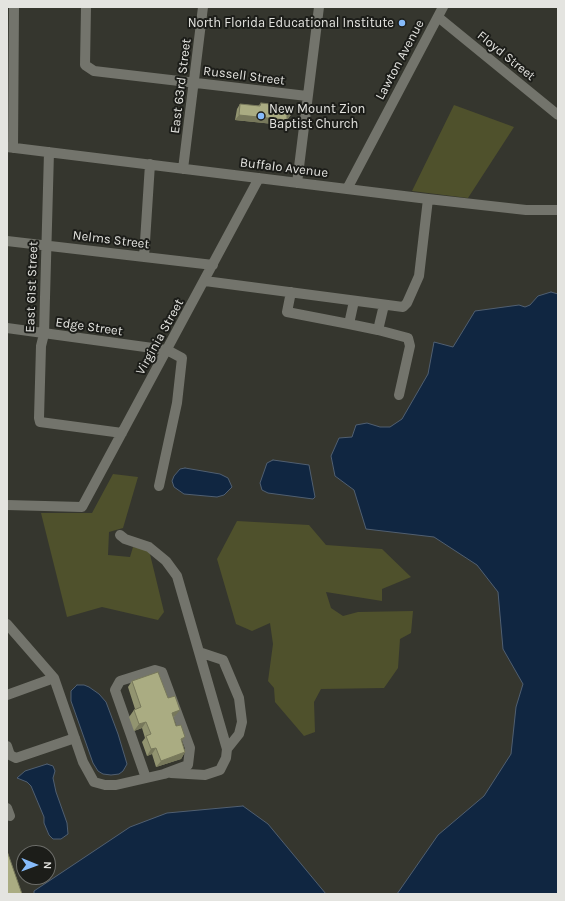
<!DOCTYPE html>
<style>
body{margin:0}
#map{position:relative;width:565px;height:901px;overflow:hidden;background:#35362e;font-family:Karla,sans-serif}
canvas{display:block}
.frame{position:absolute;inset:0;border:8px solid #e4e4e0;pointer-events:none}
.north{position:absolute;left:16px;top:845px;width:40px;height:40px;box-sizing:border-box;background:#1c1d19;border:1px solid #6c6d69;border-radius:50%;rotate:91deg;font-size:11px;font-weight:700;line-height:16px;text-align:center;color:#e4e4e0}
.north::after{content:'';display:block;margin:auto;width:14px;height:18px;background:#86bbfb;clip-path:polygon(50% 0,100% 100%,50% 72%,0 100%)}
</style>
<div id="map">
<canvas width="565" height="901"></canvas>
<div class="frame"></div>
<div class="north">N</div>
</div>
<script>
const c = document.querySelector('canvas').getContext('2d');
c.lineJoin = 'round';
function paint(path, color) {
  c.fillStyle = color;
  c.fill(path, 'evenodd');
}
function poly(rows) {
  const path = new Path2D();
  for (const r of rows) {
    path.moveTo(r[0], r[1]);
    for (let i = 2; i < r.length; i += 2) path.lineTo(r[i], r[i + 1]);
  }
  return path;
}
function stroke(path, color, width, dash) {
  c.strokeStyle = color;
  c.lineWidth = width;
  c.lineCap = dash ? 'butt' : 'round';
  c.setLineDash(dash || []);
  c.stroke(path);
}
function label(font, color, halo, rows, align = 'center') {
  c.font = font + ' Karla,sans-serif';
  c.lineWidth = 4;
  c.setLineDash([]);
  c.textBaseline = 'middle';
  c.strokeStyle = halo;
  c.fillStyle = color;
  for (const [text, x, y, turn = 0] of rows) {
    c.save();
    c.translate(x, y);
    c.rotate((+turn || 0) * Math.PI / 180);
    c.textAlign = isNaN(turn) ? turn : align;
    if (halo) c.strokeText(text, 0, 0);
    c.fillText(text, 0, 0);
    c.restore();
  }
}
paint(poly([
 [454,105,514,127,468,198,412,191],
 [113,474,138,477,123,528,109,532,108,555,130,557,133,547,149,550,164,612,158,620,102,607,67,617,41,513,92,513],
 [237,521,309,525,326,545,382,549,411,577,382,589,382,601,326,592,331,608,343,616,358,612,413,611,411,633,400,639,398,668,384,688,321,689,314,702,315,732,304,736,275,702,274,688,268,681,273,644,270,623,252,631,236,624,217,559]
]), '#4f512c');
const water = poly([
 [551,292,558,294,558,894,397,894,438,835,484,796,511,754,516,707,523,684,503,649,498,592,477,565,434,537,366,529,354,490,335,476,331,456,339,438,352,437,356,425,367,423,380,427,390,427,402,419,428,374,434,342,453,347,475,311,519,305,525,307,530,305,538,296,551,292],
 [273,460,309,465,315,497,313,499,268,493,262,490,260,483,267,463,273,460],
 [185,468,220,474,228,478,232,487,224,495,217,497,184,494,174,487,172,481,174,476,180,469,185,468],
 [77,685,84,685,89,687,99,694,106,702,118,734,127,764,123,771,119,774,111,775,103,774,98,771,93,763,71,701,71,691,77,685],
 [47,764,53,766,55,771,53,778,56,792,67,823,68,834,61,839,53,839,49,835,44,823,44,817,31,786,27,782,17,778,25,771,47,764],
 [243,806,268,824,326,894,34,894,34,891,130,827,167,813,243,806]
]);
paint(water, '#102641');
stroke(water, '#505f71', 1);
stroke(poly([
 [86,7,85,65,94,71,307,96],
 [438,17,558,115],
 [7,147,428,199,526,210,558,210],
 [13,148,14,7],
 [49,152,44,334,41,346,39,418,40,422,122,433],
 [183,169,203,7],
 [297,183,319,7],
 [347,189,443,7],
 [7,241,213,265],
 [144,257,150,164],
 [205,281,403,307,407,303,419,276,428,199],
 [291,292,287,312,349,324],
 [354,301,349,324,378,330],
 [384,305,378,330,408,338,410,346,399,395],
 [7,328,167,350,182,358,177,403,159,486],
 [7,505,82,507,259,178],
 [120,535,125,539,149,547,166,561,177,576,227,749,226,758,220,770,205,775,171,773],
 [7,624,54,678,83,762,94,782,105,785,116,785,164,774,188,765,190,748,162,672,155,670,120,681,115,690,146,778],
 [199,652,223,660,239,698,242,722,239,734,227,749],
 [7,695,54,678],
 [7,746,10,755,16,758,75,738],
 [7,808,10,816]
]), '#73746c', 10);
paint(poly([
 [261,103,290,116,283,125,235,120,237,109,240,104,258,106],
 [132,681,168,698,175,716,173,717,185,752,181,759,156,767,152,754,147,756,142,742,145,738,142,728,134,731,129,717,134,710,135,709,128,687]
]), '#929470');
paint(poly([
 [239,115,287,115,290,116,283,125,235,120],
 [180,710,175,716,167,719,172,713],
 [146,722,142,728,134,731,139,724],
 [185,737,180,744,181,739],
 [156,748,152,754,147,756,151,749],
 [185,752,181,759,156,767,161,761]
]), '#77785b');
const building = poly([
 [261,103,289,106,288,111,291,112,290,116,287,115,287,120,239,115,240,104,260,106,261,103],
 [158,672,168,698,175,696,180,710,172,713,176,726,181,725,185,737,181,739,185,752,161,761,156,748,151,749,146,736,151,734,146,722,139,724,134,710,141,707,132,681,158,672],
 [7,851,22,894,7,894,7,851]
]);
paint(building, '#aaac82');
stroke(building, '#77785b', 1);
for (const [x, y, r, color] of [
 [402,23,4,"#86bbfb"],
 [261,116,4,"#86bbfb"]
]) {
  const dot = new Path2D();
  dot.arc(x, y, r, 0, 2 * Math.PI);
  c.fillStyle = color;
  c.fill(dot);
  stroke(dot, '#1c1d19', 1.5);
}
label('13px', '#e4e4e0', '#1c1d19', [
 ["North Florida Educational Institute",394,23],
 ["New Mount Zion",269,109,"left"],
 ["Baptist Church",269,124,"left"]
], 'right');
label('13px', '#e4e4e0', '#1c1d19', [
 ["Floyd Street",506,56,39],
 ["Lawton Avenue",400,60,-62],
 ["Russell Street",244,76,7],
 ["East 63rd Street",181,86,-83],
 ["Buffalo Avenue",284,168,7],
 ["Nelms Street",111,240,7],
 ["East 61st Street",32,287,-88],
 ["Edge Street",89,327,8],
 ["Virginia Street",160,337,-61]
]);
</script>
